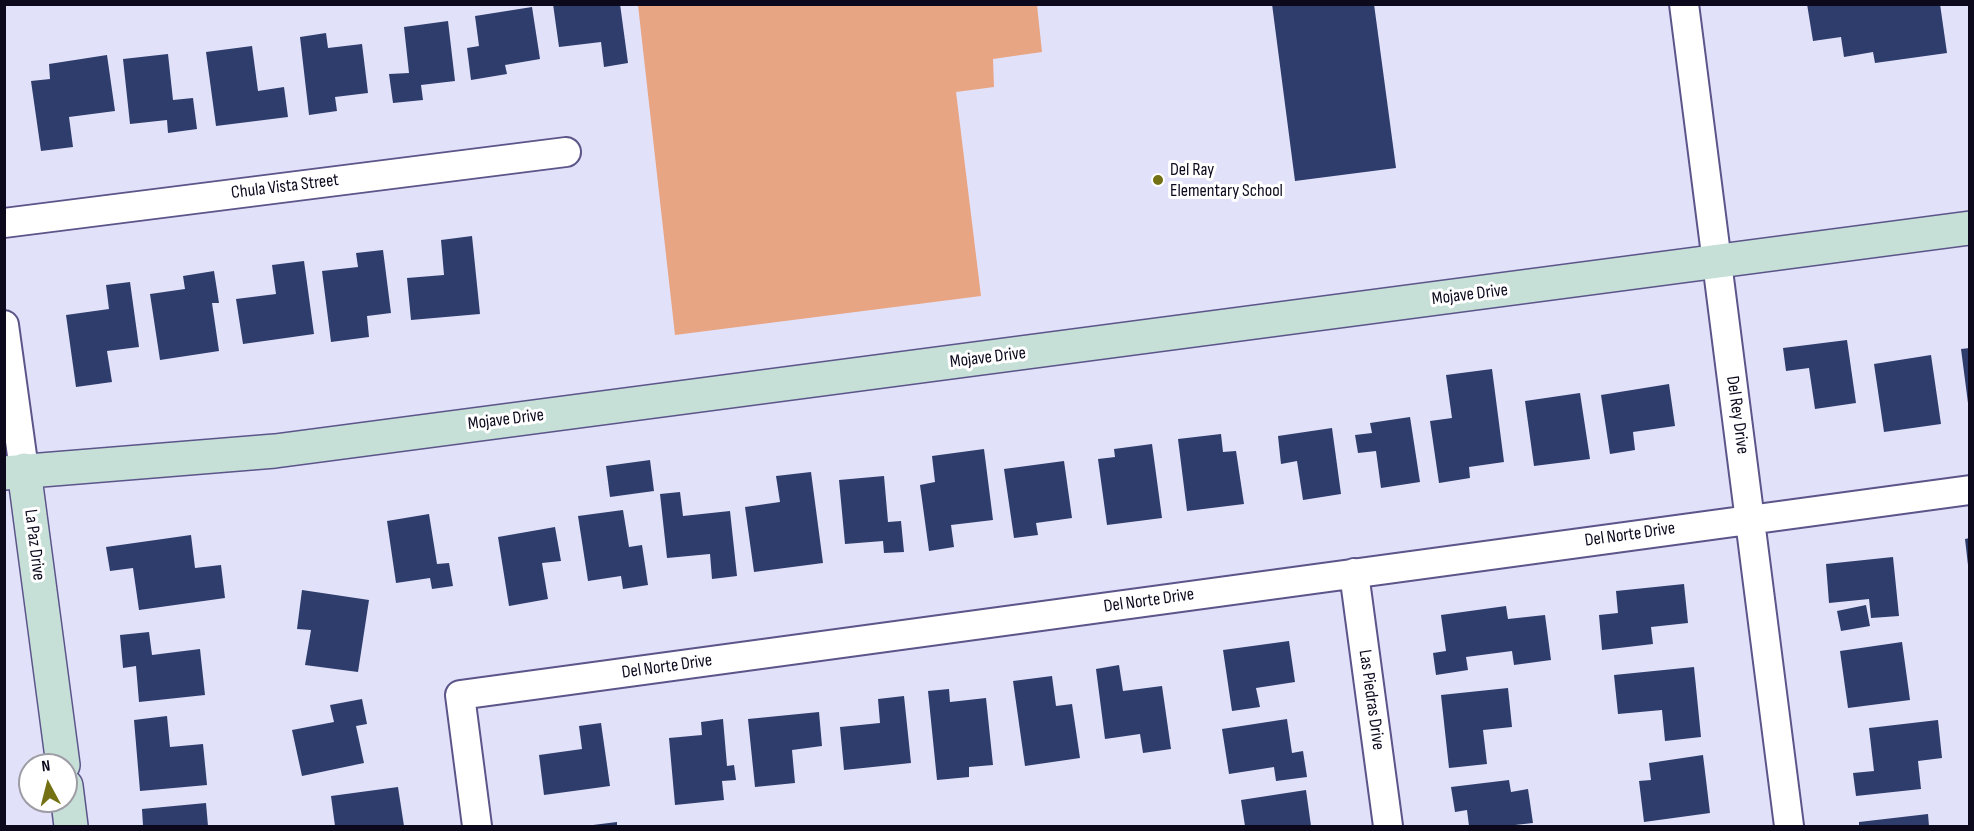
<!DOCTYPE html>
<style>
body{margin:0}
#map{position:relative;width:1974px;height:831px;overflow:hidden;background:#e2e1fa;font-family:"Sofia Sans Condensed",sans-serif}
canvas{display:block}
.frame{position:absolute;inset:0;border:6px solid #0c091d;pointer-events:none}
.north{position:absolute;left:18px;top:753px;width:60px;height:60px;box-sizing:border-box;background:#fff;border:2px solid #9e9da5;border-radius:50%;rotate:353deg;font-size:16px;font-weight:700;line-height:24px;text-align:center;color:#0c091d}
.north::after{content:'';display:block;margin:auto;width:21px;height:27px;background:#747115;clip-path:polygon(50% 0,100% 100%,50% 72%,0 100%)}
</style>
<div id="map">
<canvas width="1974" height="831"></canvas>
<div class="frame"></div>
<div class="north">N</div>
</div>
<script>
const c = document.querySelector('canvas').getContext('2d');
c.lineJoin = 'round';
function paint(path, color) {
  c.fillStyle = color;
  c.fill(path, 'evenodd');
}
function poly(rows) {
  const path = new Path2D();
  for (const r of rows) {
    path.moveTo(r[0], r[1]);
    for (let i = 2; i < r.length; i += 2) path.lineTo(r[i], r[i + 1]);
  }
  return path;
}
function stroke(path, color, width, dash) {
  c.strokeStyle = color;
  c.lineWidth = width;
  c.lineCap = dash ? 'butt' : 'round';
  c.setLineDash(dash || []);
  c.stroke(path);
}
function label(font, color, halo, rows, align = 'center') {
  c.font = font + ' "Sofia Sans Condensed",sans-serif';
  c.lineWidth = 6;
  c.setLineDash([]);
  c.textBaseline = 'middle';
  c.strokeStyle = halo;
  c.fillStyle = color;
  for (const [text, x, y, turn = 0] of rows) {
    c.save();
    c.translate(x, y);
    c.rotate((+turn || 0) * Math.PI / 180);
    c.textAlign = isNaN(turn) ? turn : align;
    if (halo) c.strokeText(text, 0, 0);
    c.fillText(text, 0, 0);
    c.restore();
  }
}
paint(poly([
 [638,5,1037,5,1042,52,993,59,994,87,956,92,981,296,675,335]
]), '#e8a583');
paint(poly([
 [553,4,620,4,628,63,604,67,601,42,559,47],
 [1272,4,1374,4,1396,168,1295,181],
 [1807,4,1940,4,1947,53,1875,63,1873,52,1844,57,1841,37,1813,41],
 [532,7,540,59,505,65,507,74,471,80,467,48,479,46,475,16],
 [448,21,455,81,421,85,423,100,393,103,389,74,409,73,404,27],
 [326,33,328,48,362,44,368,93,335,97,337,111,309,115,300,37],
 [252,46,258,91,284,87,288,117,216,126,206,52],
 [168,54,173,100,193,98,197,129,168,133,167,120,130,124,123,59],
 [107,55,115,111,69,117,73,147,41,151,31,81,50,79,49,64],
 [472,236,480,314,411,320,407,278,444,275,441,240],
 [383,250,391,313,367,316,369,337,331,342,322,271,358,267,356,253],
 [304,261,314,334,243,344,236,299,276,294,272,265],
 [214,271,219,303,212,303,219,351,160,360,150,294,185,289,183,276],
 [130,282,139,347,107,351,112,382,76,387,66,315,109,309,106,285],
 [1847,340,1856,403,1815,409,1809,368,1786,371,1783,348],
 [1970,348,1970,402,1968,403,1961,349],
 [1931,355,1941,424,1884,432,1874,364],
 [1492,369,1504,462,1469,467,1470,478,1439,483,1430,421,1452,418,1446,375],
 [1669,384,1675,426,1633,432,1635,450,1610,454,1601,395],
 [1580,393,1590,459,1534,466,1525,401],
 [1410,417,1420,482,1381,488,1376,451,1358,453,1355,435,1372,433,1370,423],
 [1332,428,1341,494,1303,500,1297,461,1281,464,1278,436],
 [1221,434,1223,452,1236,451,1244,504,1187,511,1178,439],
 [1152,444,1162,518,1107,525,1098,459,1115,457,1114,449],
 [984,449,993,520,951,525,954,547,929,551,920,485,935,482,932,456],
 [650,460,654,491,610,497,606,466],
 [1064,461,1072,518,1036,523,1038,535,1014,538,1004,469],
 [811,472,823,563,754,572,745,507,780,502,776,476],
 [884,476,888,522,901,521,904,552,884,553,883,541,845,544,839,480],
 [680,492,683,516,730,511,737,576,712,579,710,554,667,558,660,494],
 [623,510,629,547,642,545,648,585,623,589,621,576,588,581,578,516],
 [429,514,437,564,449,563,453,586,432,589,430,578,396,583,387,521],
 [555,527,561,561,542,563,548,599,509,606,498,537],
 [191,535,195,568,221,565,225,598,139,610,133,568,110,571,106,547],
 [1970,538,1970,565,1968,565,1965,539],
 [1893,557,1899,616,1871,618,1869,599,1829,603,1826,564],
 [1684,584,1688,623,1651,627,1653,644,1602,650,1599,615,1618,613,1616,591],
 [302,590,369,600,358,672,305,665,311,630,297,629],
 [1866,605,1870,626,1841,631,1837,611],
 [1506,606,1508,619,1545,615,1551,660,1514,665,1512,651,1466,657,1468,670,1436,675,1433,653,1446,651,1441,615],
 [149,632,152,655,200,649,205,695,139,702,136,666,123,668,120,635],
 [1289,641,1295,682,1256,688,1260,707,1232,711,1223,650],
 [1902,642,1910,700,1848,708,1840,651],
 [1119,665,1123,691,1162,686,1171,749,1143,753,1140,734,1105,739,1096,669],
 [1694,667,1701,737,1665,741,1662,710,1618,714,1614,675],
 [1052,676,1056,706,1072,704,1080,758,1025,766,1013,681],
 [1508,688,1512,727,1483,730,1487,764,1449,768,1441,695],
 [949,689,950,702,986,698,993,765,969,767,969,777,937,780,928,691],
 [904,696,911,763,844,770,840,727,880,723,878,699],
 [362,699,367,724,356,726,364,763,302,776,292,730,334,722,330,705],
 [819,712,822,746,792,750,795,783,755,787,748,719],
 [167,716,170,747,203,744,207,785,140,791,134,720],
 [723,719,727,766,734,765,736,780,722,781,724,800,675,805,669,738,702,735,701,722],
 [1287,719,1292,753,1303,751,1307,777,1276,781,1274,767,1229,774,1222,729],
 [1938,720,1942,758,1918,761,1921,789,1856,796,1853,773,1874,771,1869,728],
 [601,723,610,786,544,795,539,755,582,749,579,726],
 [1703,755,1710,813,1644,822,1639,781,1651,780,1649,763],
 [1509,780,1511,792,1528,789,1533,823,1506,826,1469,826,1467,810,1455,812,1451,787],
 [398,787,404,826,335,826,331,796],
 [1306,790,1311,826,1245,826,1241,800],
 [206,803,208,826,143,826,142,809],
 [1928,814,1929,826,1859,826,1859,822],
 [617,822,617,826,593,826,593,825]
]), '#2e3d6c');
const street = poly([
 [1684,4,1789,826],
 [4,223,566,152],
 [4,325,24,470],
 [1354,573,1388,826],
 [477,826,460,695,1970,490]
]);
const secondary = poly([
 [24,470,63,765],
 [4,473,275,451,1970,228],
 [66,786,71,826]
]);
stroke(street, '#5b5589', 32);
stroke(secondary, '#5b5589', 36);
stroke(street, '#fff', 28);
stroke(secondary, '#c6e0d8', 33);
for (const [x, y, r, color] of [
 [1158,180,6,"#747115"]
]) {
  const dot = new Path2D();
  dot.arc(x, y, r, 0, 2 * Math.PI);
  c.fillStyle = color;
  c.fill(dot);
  stroke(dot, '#fff', 2);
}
label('18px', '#0c091d', '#fff', [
 ["Del Ray",1170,170],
 ["Elementary School",1170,191]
], 'left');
label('18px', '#0c091d', '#fff', [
 ["Chula Vista Street",285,187,-7],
 ["Mojave Drive",1470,295,-7],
 ["Mojave Drive",988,358,-7],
 ["Del Rey Drive",1737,415,82],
 ["Mojave Drive",506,420,-7],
 ["Del Norte Drive",1630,535,-8],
 ["La Paz Drive",34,545,83],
 ["Del Norte Drive",1149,601,-8],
 ["Del Norte Drive",667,667,-8],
 ["Las Piedras Drive",1371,700,82]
]);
</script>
